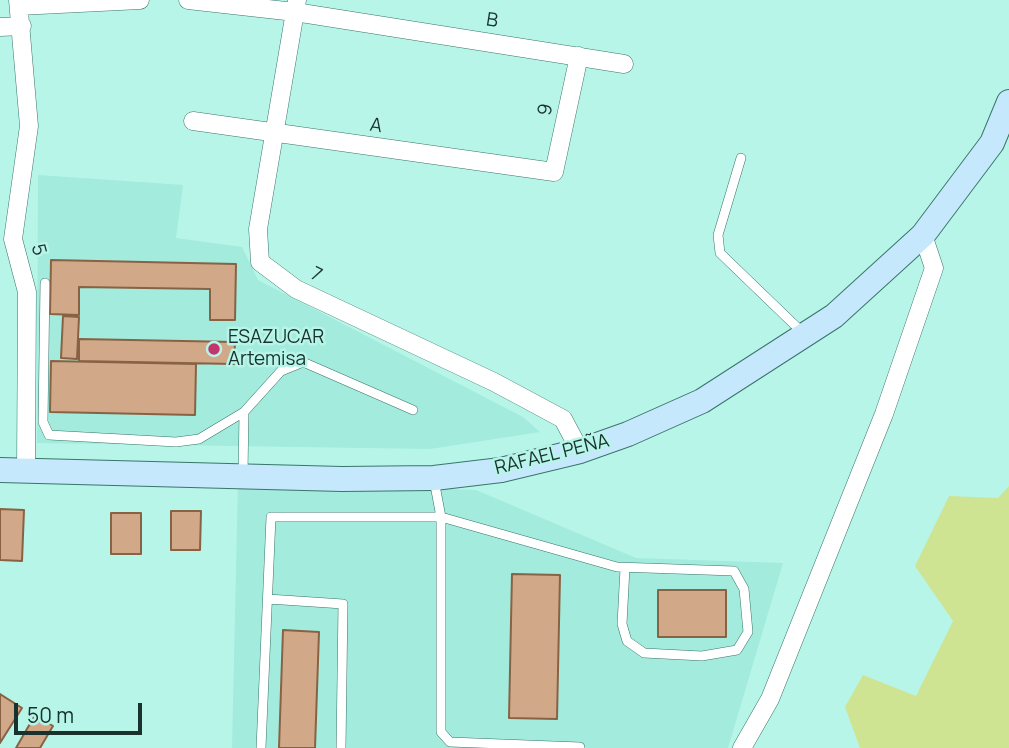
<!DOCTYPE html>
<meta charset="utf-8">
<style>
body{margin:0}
#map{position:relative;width:1009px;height:748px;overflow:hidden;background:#b7f5e8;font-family:Manrope,sans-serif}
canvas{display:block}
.scale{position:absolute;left:14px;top:703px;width:128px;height:32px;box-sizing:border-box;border:4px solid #19322e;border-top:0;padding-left:9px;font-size:21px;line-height:24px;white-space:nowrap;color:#19322e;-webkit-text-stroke:5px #b7f5e8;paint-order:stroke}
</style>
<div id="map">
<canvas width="1009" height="748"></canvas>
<div class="scale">50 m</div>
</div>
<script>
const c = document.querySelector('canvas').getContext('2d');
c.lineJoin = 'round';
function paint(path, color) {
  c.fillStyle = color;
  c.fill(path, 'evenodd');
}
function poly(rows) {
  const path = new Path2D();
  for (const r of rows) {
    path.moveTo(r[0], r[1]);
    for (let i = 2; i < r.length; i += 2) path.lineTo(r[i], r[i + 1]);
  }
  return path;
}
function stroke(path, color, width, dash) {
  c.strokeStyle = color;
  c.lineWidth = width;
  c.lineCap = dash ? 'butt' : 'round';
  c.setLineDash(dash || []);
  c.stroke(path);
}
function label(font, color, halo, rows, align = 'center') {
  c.font = font + ' Manrope,sans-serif';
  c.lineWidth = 5;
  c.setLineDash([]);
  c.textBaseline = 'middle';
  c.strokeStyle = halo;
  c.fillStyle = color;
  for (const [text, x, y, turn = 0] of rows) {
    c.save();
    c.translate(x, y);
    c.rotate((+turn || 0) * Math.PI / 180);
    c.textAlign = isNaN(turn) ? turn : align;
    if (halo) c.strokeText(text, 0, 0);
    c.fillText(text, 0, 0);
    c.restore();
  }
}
paint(poly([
 [38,175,183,185,176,238,242,247,258,280,523,417,540,432,430,449,37,443],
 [238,482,476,490,636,558,783,563,728,748,232,748]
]), '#a3ebdd');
paint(poly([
 [1009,486,1009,748,860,748,845,707,863,675,916,696,953,621,915,566,949,496,998,498]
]), '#cee493');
const building = poly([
 [51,260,236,264,235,320,210,320,210,289,79,287,79,315,50,314,51,260],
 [63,316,79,317,77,359,61,358,63,316],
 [79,339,235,342,234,364,79,361,79,339],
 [51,361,196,364,195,415,50,412,51,361],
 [0,509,24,510,22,561,0,560,0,509],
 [171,511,201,511,200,550,171,550,171,511],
 [111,513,141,513,141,554,111,554,111,513],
 [512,574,560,575,557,719,509,718,512,574],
 [658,590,726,590,726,637,658,637,658,590],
 [283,630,319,632,315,748,279,748,283,630],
 [0,694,22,708,0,743,0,694],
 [35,715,53,726,40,748,16,748,35,715]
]);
paint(building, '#d1a988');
stroke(building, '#876244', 2);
const lane = poly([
 [741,158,718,235,720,253,803,333],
 [45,283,43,422,49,435,176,442,199,439,244,412,281,371,303,362,413,410],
 [243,474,244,412],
 [434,480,441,517,441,732,450,742,580,747],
 [268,599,343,604,341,748],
 [261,748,271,517,441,517,617,567,734,571,744,589,748,632,737,650,702,656,644,653,627,641,622,624,625,568]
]);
const street = poly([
 [18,0,29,126,13,239,27,292,26,470],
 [188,0,295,12,624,64],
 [297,0,258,229,260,262,296,289,494,382,563,419,580,451],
 [19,6,140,0],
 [0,27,22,26],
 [193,121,554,172,579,56],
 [742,748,770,699,884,414,934,268,923,235]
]);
const secondary = poly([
 [0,470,342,479,434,478,501,470,580,451,628,434,702,401,834,316,923,235,992,143,1009,102]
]);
stroke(lane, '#39756a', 10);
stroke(street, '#39756a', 19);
stroke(secondary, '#39756a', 26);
stroke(lane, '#fff', 9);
stroke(street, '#fff', 18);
stroke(secondary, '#c6e8fd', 24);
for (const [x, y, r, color] of [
 [214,349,7,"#c1366d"]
]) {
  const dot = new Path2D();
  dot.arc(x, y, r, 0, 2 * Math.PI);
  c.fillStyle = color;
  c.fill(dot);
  stroke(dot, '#b7f5e8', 2.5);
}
label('19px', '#19322e', '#b7f5e8', [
 ["B",492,21,9],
 ["9",546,110,-78],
 ["A",376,126,8],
 ["5",38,250,75],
 ["7",316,275,26],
 ["RAFAEL PEÑA",552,455,-14]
]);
label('19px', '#19322e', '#b7f5e8', [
 ["ESAZUCAR",228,338],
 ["Artemisa",228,360]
], 'left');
</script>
